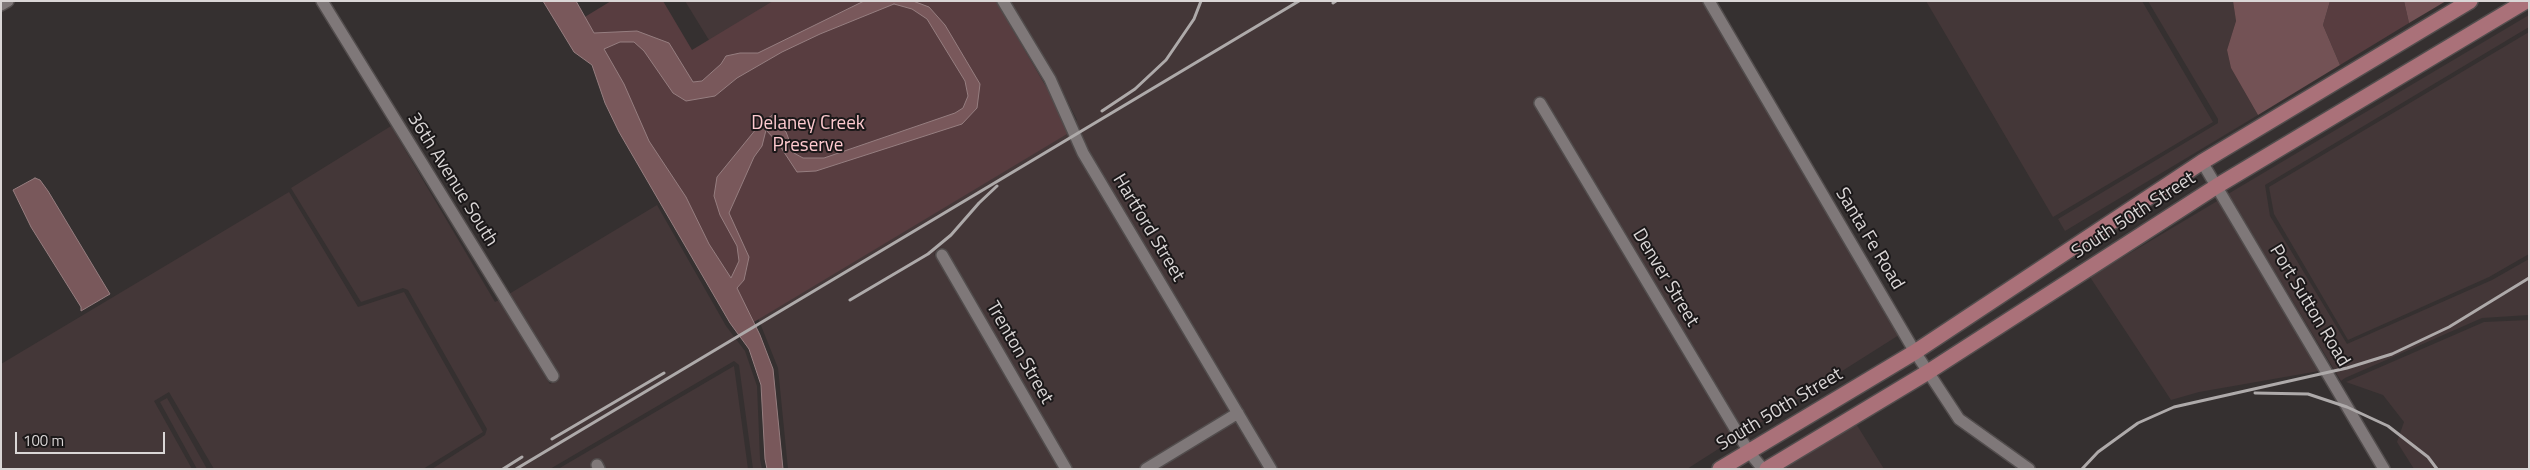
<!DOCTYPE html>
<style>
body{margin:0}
#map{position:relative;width:2530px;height:470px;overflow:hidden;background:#353030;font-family:"Titillium Web",sans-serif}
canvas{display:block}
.frame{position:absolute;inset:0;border:2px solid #dad6d6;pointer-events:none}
.scale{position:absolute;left:15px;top:432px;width:150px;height:22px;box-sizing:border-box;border:2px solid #dad6d6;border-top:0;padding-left:6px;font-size:15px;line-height:18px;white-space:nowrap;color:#dad6d6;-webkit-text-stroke:4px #1b1819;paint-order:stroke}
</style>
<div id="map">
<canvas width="2530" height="470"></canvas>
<div class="frame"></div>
<div class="scale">100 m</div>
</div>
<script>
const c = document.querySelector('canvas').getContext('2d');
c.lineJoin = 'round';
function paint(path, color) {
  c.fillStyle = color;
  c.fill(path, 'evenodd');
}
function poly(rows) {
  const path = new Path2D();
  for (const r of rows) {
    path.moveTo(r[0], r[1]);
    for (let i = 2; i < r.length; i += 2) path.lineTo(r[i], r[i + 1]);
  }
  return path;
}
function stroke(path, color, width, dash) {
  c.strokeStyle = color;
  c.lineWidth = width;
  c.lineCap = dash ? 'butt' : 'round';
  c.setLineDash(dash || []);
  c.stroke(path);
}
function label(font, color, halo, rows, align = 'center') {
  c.font = font + ' "Titillium Web",sans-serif';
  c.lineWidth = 4;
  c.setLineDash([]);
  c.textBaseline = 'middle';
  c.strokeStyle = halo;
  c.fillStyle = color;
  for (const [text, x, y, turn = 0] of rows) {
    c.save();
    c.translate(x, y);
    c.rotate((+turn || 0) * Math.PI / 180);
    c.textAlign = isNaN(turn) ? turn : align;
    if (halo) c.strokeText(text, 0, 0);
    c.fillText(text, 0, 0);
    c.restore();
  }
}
paint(poly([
 [685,1,789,1,712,45],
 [1010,1,1702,1,1899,335,1744,433,1542,96,1533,102,1734,439,1687,469,1278,469,1088,150,1075,121,1077,120,1055,76],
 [1926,1,2142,1,2213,122,2053,217],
 [2148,1,2233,1,2236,21,2227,50,2231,68,2258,115,2065,231,2058,219,2218,123,2218,119],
 [2529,15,2529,27,2265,185,2270,216,2347,344,2492,280,2529,259,2529,315,2482,318,2345,378,2341,381,2228,194],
 [2529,32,2529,254,2489,277,2348,340,2274,214,2269,187],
 [391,126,495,302,499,300,550,384,560,377,509,294,657,205,726,326,745,351,757,386,760,459,762,469,753,469,739,365,734,361,550,469,432,469,485,435,487,429,408,290,403,288,361,302,291,188],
 [1065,127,1078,156,1230,412,1137,469,1073,469,944,248,934,254,1059,469,788,469,778,368,758,318],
 [289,192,358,307,404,292,483,432,423,469,214,469,169,392,154,401,192,469,1,469,1,364],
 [2219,200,2319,371,2199,392,2171,400,2090,277],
 [2529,320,2529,469,2414,469,2397,442,2404,422,2383,395,2346,382,2484,322],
 [734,366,748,469,558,469],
 [167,398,207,469,197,469,160,402],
 [1235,421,1264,469,1156,469],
 [1855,422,1884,469,1780,469]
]), '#443738');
paint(poly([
 [611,1,663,1,692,50,773,1,996,1,1072,131,749,325,570,26],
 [2330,1,2404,1,2409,23,2340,65,2323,25]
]), '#583d40');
paint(poly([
 [2233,1,2330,1,2323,25,2340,65,2258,115,2231,68,2227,50,2236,21],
 [2404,1,2446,1,2409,23]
]), '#735255');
const water = poly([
 [543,1,576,1,594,33,637,31,669,43,693,82,702,81,721,64,726,56,740,53,758,53,864,1,913,1,929,7,945,25,980,84,977,108,962,124,816,171,797,172,778,143,766,130,762,146,754,157,729,213,749,257,744,280,737,288,760,335,773,369,783,469,767,469,765,459,761,385,749,349,730,323,619,132,605,103,592,65,574,52,543,1],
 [894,4,912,9,927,19,965,81,968,96,963,108,955,113,824,158,803,158,794,153,786,132,776,123,774,114,761,123,717,177,714,196,720,215,737,246,739,261,731,278,709,244,686,197,649,141,624,84,604,49,620,42,634,42,644,51,673,93,686,101,715,96,737,78,782,52,820,34,894,4],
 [35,178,40,180,48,191,110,294,81,311,81,307,31,227,13,190,35,178]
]);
paint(water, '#79585b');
stroke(water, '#967e80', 1);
const minor = poly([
 [322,1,553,376],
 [1003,1,1050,79,1083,153,1271,469],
 [1709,1,1915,352,1959,419,2029,469],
 [1,5,8,1],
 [1540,103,1749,452,1763,469],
 [2202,162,2384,469],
 [942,255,1066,469],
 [597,465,599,469],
 [1146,469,1238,413]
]);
const major = poly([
 [1720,469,1915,352,2202,162,2470,1],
 [1767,469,1928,372,2217,186,2526,1]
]);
stroke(minor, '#524d4d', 14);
stroke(major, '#524d4d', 18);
stroke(minor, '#7f7879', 11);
stroke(major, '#aa7179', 15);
stroke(poly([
 [1333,3,1336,1],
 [1102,111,1135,89,1166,60,1194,19,1201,1],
 [850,300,928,254,951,235,979,203,997,186],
 [2255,393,2308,394,2347,407,2388,426,2428,457,2437,469],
 [552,439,664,373],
 [503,469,522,457],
 [516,469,1299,1],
 [2082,469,2098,452,2138,423,2174,407,2347,368,2392,354,2449,327,2529,278]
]), '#aeaaaa', 3);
label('19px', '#fecacf', '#1b1819', [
 ["Delaney Creek",808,124],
 ["Preserve",808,146]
]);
label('19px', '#dad6d6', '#1b1819', [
 ["36th Avenue South",452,180,58],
 ["South 50th Street",2134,216,-33],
 ["Hartford Street",1148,228,59],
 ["Santa Fe Road",1869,239,59],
 ["Denver Street",1665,278,59],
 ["Port Sutton Road",2309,306,59],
 ["Trenton Street",1019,353,60],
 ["South 50th Street",1780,410,-31]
]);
</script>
